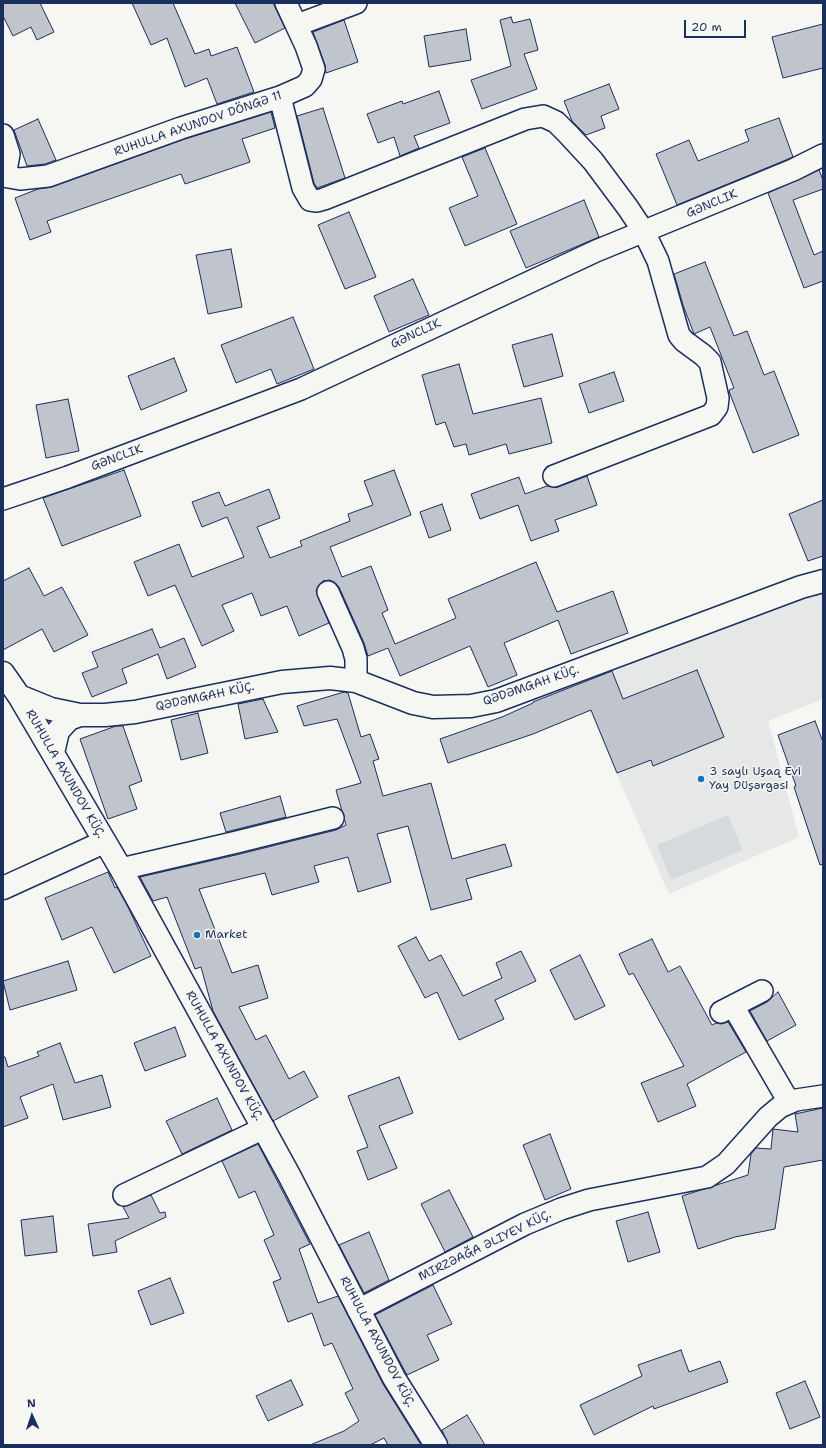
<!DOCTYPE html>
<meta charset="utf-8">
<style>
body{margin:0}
#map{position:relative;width:826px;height:1448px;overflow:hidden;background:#f6f6f2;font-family:"Shantell Sans",sans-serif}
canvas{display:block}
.frame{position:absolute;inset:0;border:4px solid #1b2f5e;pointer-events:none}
.north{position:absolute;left:12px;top:1396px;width:40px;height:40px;-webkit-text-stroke:3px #f6f6f2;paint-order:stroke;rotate:357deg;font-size:11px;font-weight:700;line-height:16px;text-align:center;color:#1b2f5e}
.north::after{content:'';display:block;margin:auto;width:14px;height:18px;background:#1b2f5e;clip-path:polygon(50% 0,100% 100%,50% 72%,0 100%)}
.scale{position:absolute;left:684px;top:20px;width:62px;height:18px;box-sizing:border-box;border:2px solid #1b2f5e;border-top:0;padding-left:5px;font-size:12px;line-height:14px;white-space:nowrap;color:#1b2f5e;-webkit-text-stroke:3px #f6f6f2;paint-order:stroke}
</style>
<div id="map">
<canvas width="826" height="1448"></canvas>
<div class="frame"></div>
<div class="north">N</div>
<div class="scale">20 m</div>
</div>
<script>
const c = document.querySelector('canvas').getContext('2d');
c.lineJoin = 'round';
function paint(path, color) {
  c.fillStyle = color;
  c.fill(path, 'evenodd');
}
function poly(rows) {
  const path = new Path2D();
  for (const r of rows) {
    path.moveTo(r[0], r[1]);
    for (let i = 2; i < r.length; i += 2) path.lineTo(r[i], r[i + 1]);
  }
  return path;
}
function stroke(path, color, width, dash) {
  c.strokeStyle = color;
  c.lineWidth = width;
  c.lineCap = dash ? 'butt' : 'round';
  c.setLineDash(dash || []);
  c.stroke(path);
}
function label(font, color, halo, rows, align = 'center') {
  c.font = font + ' "Shantell Sans",sans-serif';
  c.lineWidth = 3;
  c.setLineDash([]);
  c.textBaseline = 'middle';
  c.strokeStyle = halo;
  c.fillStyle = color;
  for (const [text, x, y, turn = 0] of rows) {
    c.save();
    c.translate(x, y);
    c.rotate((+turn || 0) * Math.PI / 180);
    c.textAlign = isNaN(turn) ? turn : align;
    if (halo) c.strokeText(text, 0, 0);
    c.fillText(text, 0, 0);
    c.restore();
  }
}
paint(poly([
 [823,594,823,699,768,721,799,837,669,894,577,683,799,598]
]), '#e6e7e7');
paint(poly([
 [728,815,743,850,671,880,657,845]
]), '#d6d9dd');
const building = poly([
 [3,3,40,3,54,32,37,40,31,27,13,36,3,16,3,3],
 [132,3,173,3,195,54,209,49,211,56,237,47,254,92,217,104,207,78,185,87,167,38,151,45,132,3],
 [235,3,273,3,285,28,255,43,235,3],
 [511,17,513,23,530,19,538,50,524,54,537,89,482,109,471,80,511,66,500,20,511,17],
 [344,20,358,62,326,73,325,65,313,32,344,20],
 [823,24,823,68,783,78,772,37,823,24],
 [466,29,471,60,429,67,424,36,466,29],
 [609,84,619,109,601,116,605,128,586,135,572,121,564,101,609,84],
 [439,91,450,123,414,136,419,148,400,156,394,137,378,143,367,114,402,101,403,104,439,91],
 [323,108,345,178,317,188,314,183,297,116,323,108],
 [271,112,275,128,242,139,250,162,185,184,181,174,47,221,51,232,30,240,15,198,38,189,52,187,185,139,271,112],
 [779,118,793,157,677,205,656,154,689,140,698,161,749,141,745,130,779,118],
 [38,119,56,160,45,164,27,166,14,130,38,119],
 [485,148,517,224,465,246,449,208,478,196,462,157,485,148],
 [819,170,823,180,823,189,793,200,814,255,823,251,823,281,804,288,768,193,819,170],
 [584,200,599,237,526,268,510,231,584,200],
 [349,212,376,277,345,289,318,225,349,212],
 [231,249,242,307,208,314,196,255,231,249],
 [705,262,734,336,747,331,764,375,774,371,799,435,753,453,730,394,729,390,734,388,710,327,694,334,683,305,674,274,705,262],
 [413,279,429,315,389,332,374,296,413,279],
 [293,317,314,369,277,384,271,369,236,383,221,345,293,317],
 [552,334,563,376,524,387,512,345,552,334],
 [174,358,187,391,141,410,128,376,174,358],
 [459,364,473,414,541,398,552,443,509,454,506,444,469,455,466,444,454,447,445,422,436,425,422,375,459,364],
 [614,372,624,401,589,413,579,384,614,372],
 [68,399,79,451,46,458,36,405,68,399],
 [124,470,141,516,62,546,43,498,124,470],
 [394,470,411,515,330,547,342,577,371,566,388,610,382,613,395,644,456,618,448,599,536,562,557,612,613,591,628,633,571,654,558,620,504,643,517,675,488,687,470,646,400,676,388,648,368,656,364,643,339,587,335,583,330,580,323,581,319,585,316,591,329,623,299,636,287,606,261,616,252,593,222,605,234,631,202,646,175,585,148,596,134,562,179,544,192,577,244,557,227,517,202,527,192,502,219,492,225,506,269,489,280,518,257,527,270,558,302,546,300,541,350,521,348,514,373,505,364,481,394,470],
 [587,476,597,505,555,520,559,531,531,541,518,505,480,519,471,494,519,477,525,494,547,486,558,487,587,476],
 [823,500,823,556,808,561,789,514,823,500],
 [442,504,451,530,429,538,420,512,442,504],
 [29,568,44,596,62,587,88,635,54,652,42,629,3,650,3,581,29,568],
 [152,629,160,648,184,638,196,667,167,679,158,654,122,669,127,683,92,697,82,673,98,667,92,652,152,629],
 [697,670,724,737,653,766,651,760,617,773,591,710,533,734,448,763,440,739,502,717,533,703,533,702,612,671,623,699,697,670],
 [344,692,348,693,361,737,370,734,379,759,373,761,383,796,431,783,452,859,505,844,512,866,466,879,472,899,431,910,408,826,377,834,391,882,358,892,348,857,314,866,319,882,272,895,265,873,199,889,232,973,258,965,268,998,239,1007,256,1040,266,1035,289,1079,304,1071,318,1097,273,1121,213,1011,201,967,195,969,167,897,153,901,140,877,240,854,336,830,346,825,336,790,361,783,337,719,304,726,297,706,344,692],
 [263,699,278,732,245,739,238,704,263,699],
 [198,713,208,753,181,760,171,720,198,713],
 [815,721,823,742,823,864,820,865,794,787,796,786,778,735,815,721],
 [116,726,123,726,142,781,129,786,137,809,108,819,80,739,116,726],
 [280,796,286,817,226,832,220,813,280,796],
 [108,872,115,888,117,887,128,907,151,956,114,973,92,927,62,940,45,898,108,872],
 [416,937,429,961,441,955,463,996,502,978,496,963,521,951,536,981,495,1000,504,1019,459,1040,437,992,425,998,398,946,416,937],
 [652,939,668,972,680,966,712,1025,716,1023,721,1024,728,1022,746,1052,687,1084,696,1106,658,1122,641,1083,684,1066,633,973,629,975,619,954,652,939],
 [580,955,605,1006,575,1020,550,970,580,955],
 [68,961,77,990,10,1010,3,981,68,961],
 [778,992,796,1025,767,1041,750,1011,767,1002,778,992],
 [175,1027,186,1056,145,1071,134,1043,175,1027],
 [60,1043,75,1083,102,1075,111,1107,63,1120,53,1084,20,1097,28,1118,3,1127,3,1057,5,1057,8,1067,39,1056,37,1052,60,1043],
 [399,1077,413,1113,379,1126,397,1168,368,1180,357,1151,368,1147,348,1096,399,1077],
 [217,1098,232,1130,182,1154,166,1121,217,1098],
 [823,1108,823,1160,784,1167,775,1229,735,1237,698,1249,682,1196,748,1175,751,1154,756,1148,771,1149,773,1129,798,1132,795,1114,823,1108],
 [550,1134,571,1189,545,1200,523,1145,550,1134],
 [258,1144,310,1244,299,1249,318,1303,338,1296,383,1384,421,1445,388,1445,384,1438,370,1445,310,1445,344,1431,359,1421,345,1393,353,1389,332,1343,324,1346,312,1313,288,1322,273,1282,281,1279,264,1240,274,1235,255,1191,239,1198,222,1161,258,1144],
 [449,1190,473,1237,445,1252,421,1204,449,1190],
 [151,1195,160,1213,165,1212,166,1217,115,1241,117,1252,93,1256,88,1224,129,1218,123,1207,151,1195],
 [648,1212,660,1252,628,1262,616,1221,648,1212],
 [53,1216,57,1252,25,1256,21,1220,53,1216],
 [369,1232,389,1280,364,1293,339,1245,369,1232],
 [170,1278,184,1313,151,1325,138,1291,170,1278],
 [433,1285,452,1324,427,1335,439,1360,407,1375,375,1315,433,1285],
 [681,1350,689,1372,720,1361,728,1382,654,1409,653,1406,594,1435,580,1405,642,1376,638,1365,681,1350],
 [291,1380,303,1405,268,1421,256,1396,291,1380],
 [805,1381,820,1417,790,1429,776,1393,805,1381],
 [467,1415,485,1445,448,1445,442,1430,467,1415]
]);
paint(building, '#c0c4cd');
stroke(building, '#1b2f5e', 1);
const minor = poly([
 [297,25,356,3],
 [280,97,303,188,310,200,317,201,324,199,525,119,543,116,556,122,568,134,593,161,628,208,644,232,658,261,679,335,684,341,703,355,710,362,718,398,717,407,711,415,554,476],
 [3,135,9,154,5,176],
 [3,176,20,179,48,176,181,128,280,97,305,86,311,79,314,69,306,46,286,3],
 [3,499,68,477,301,389,596,251,793,170,823,155],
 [328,592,353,648,356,659,356,681],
 [121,869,237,842,333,818],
 [733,1006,789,1102],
 [721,1012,762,991],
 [124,1195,264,1128],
 [358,1310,525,1224,561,1209,589,1200,707,1177,726,1164,768,1117,780,1107,796,1100,823,1096]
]);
const tertiary = poly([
 [3,673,19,696,121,869,289,1175,394,1378,436,1445],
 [19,696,51,709,80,715,105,715,135,712,282,682,330,678,356,681,413,703,433,707,471,706,496,701,801,587,823,581],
 [53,753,58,731,69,719,80,715],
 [3,888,104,842]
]);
stroke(minor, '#1b2f5e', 24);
stroke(tertiary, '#1b2f5e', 25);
stroke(minor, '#f6f6f2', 21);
stroke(tertiary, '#f6f6f2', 22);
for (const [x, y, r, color] of [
 [701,779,4,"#1f6fb2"],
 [197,935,4,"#1f6fb2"]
]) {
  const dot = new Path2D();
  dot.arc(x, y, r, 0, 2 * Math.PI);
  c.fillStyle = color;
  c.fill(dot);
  stroke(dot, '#f6f6f2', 1.5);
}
label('12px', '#1b2f5e', '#f6f6f2', [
 ["RUHULLA AXUNDOV DÖNGƏ 11",198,124,-19],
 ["GƏNCLIK",712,204,-23],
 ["GƏNCLIK",416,334,-25],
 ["GƏNCLIK",117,458,-20],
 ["QƏDƏMGAH KÜÇ.",531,686,-19],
 ["QƏDƏMGAH KÜÇ.",205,697,-12],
 ["RUHULLA AXUNDOV KÜÇ.",65,774,60],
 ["RUHULLA AXUNDOV KÜÇ.",224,1056,61],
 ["MIRZƏAĞA ƏLIYEV KÜÇ.",485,1246,-26],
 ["RUHULLA AXUNDOV KÜÇ.",377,1342,62]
]);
label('12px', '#1b2f5e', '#f6f6f2', [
 ["3 saylı Uşaq Evi",709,772],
 ["Yay Düşərgəsi",709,786],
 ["Market",205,935]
], 'left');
</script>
